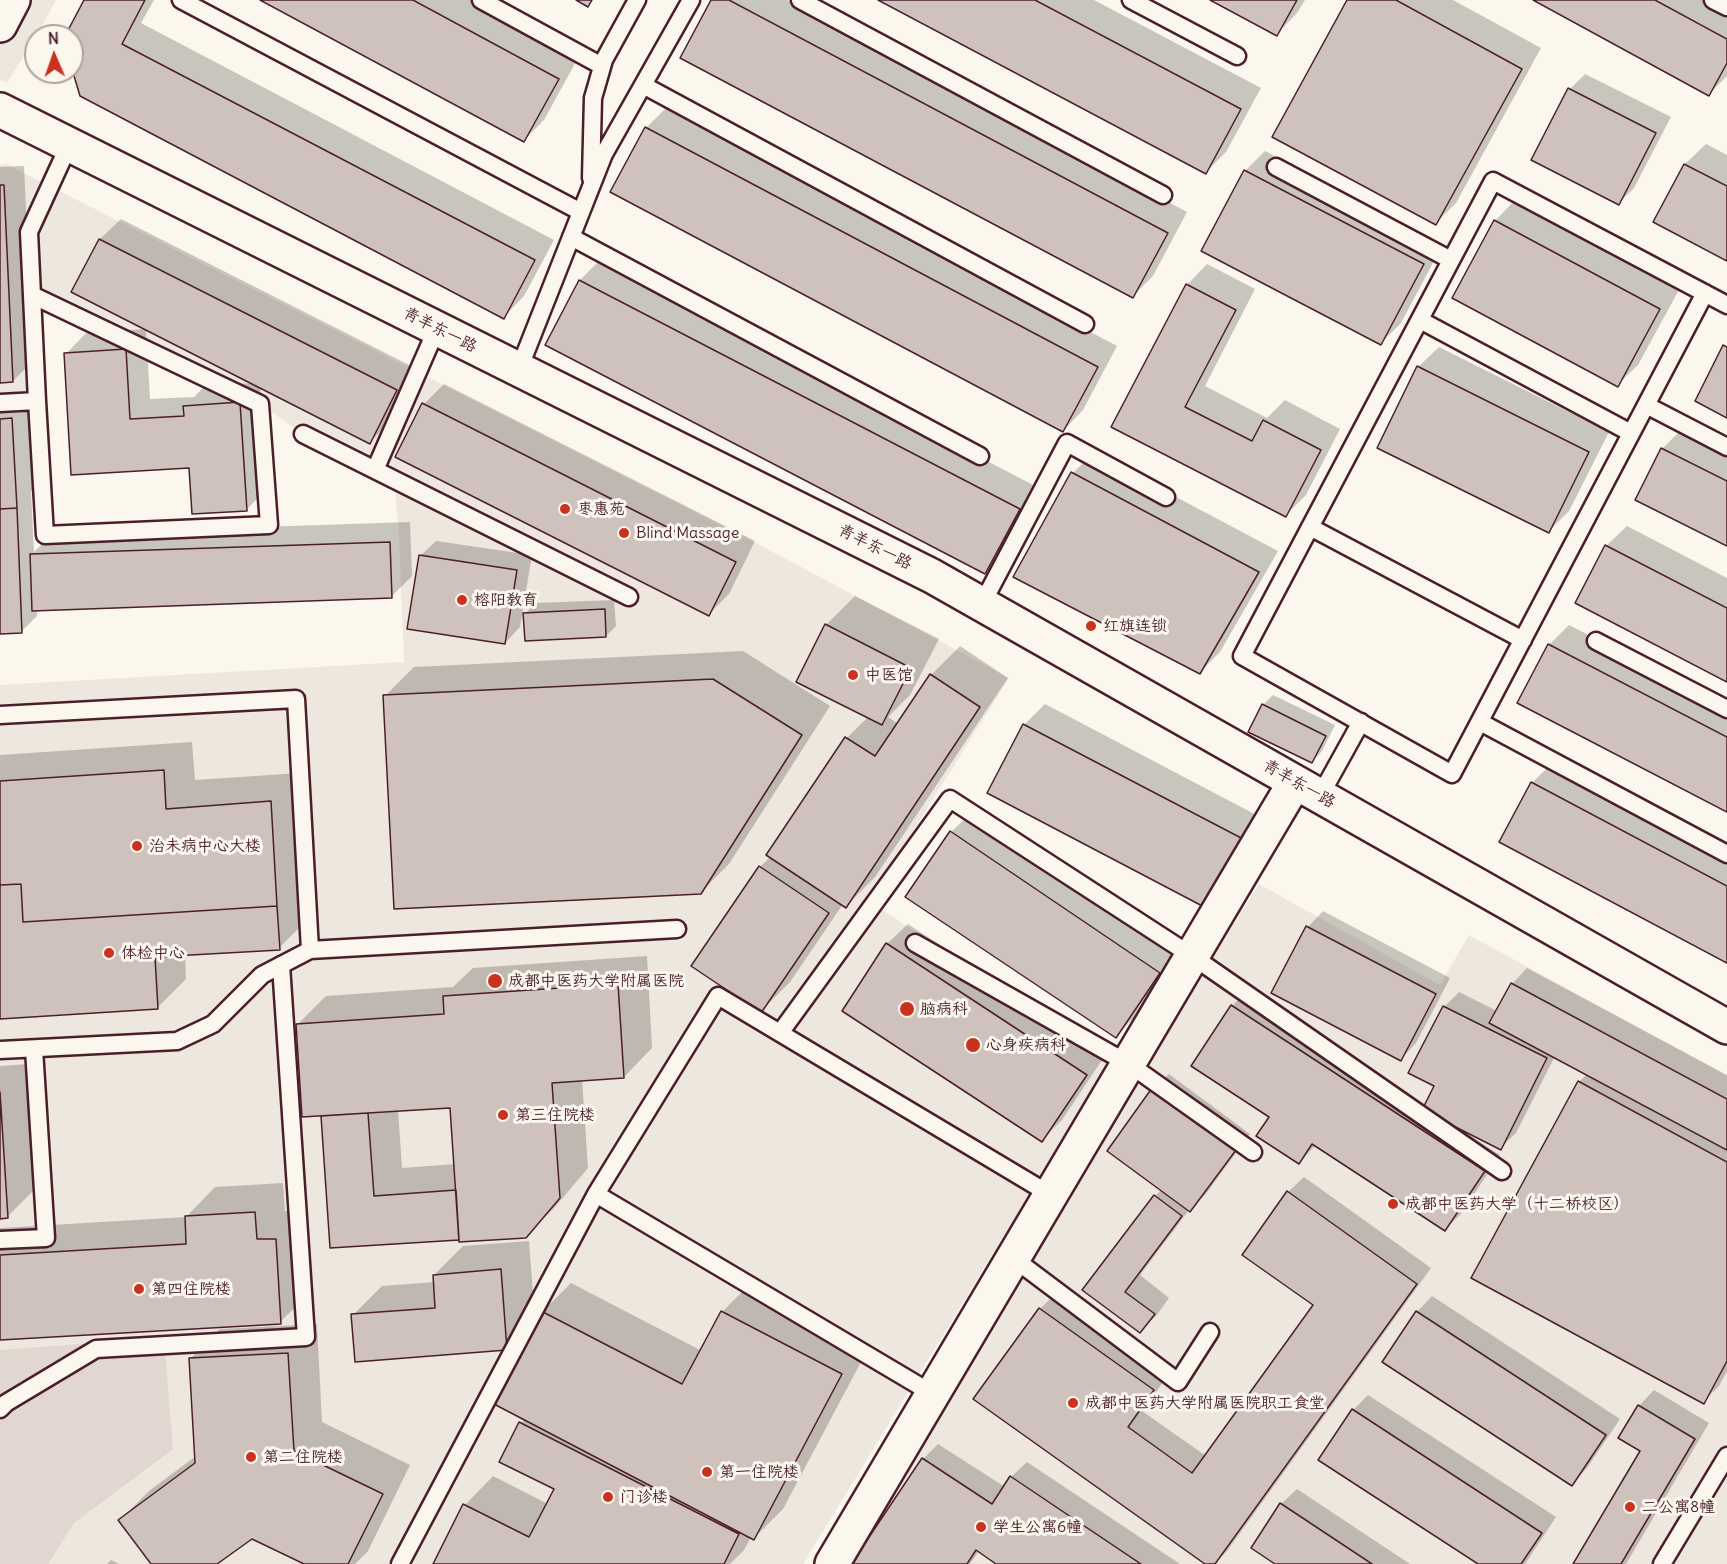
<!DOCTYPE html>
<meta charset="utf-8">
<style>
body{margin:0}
#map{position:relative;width:1727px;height:1564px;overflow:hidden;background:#fbf7ec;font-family:Delius,sans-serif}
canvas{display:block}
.north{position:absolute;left:24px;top:24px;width:60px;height:60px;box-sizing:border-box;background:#fbf7ec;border:2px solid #b4a19f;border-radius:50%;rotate:358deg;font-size:16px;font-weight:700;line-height:24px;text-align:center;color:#4a1f2b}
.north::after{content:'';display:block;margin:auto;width:21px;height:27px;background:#c8321e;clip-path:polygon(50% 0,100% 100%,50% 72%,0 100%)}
</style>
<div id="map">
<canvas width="1727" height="1564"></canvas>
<div class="north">N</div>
</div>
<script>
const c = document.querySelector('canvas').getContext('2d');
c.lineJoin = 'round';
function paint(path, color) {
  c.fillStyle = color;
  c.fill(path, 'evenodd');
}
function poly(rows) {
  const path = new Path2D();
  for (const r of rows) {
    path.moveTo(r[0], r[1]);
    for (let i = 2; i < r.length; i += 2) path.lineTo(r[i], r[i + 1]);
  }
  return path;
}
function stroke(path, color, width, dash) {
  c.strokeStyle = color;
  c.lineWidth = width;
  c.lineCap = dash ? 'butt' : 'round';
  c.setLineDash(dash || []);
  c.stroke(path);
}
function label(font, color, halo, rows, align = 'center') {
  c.font = font + ' Delius,"LXGW WenKai TC",sans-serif';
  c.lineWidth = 6;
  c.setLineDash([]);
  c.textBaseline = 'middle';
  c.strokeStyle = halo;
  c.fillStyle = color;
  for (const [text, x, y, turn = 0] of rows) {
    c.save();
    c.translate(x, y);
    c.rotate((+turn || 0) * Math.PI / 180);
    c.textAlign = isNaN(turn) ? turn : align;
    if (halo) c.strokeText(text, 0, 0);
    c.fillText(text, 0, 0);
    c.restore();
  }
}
paint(poly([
 [0,0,56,0,39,32,7,83,0,80],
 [6,164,758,544,1009,678,869,901,1110,1062,803,1564,0,1564,0,685,404,662,399,537,394,479,303,434,260,404,32,295,37,401,0,403,0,165],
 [1259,884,1440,985,1469,935,1727,1076,1727,1564,842,1564,1029,1253]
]), '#eee7de');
paint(poly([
 [164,1338,173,1449,74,1523,48,1564,0,1564,0,1350]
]), '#e2d7d0');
paint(poly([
 [86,0,154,0,141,23,554,240,524,296,504,317,72,64,72,36,67,36],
 [263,0,470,0,578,58,544,120,524,140],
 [713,0,787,0,1187,212,1153,276,1133,296],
 [882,0,1094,0,1261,88,1226,152,1206,172],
 [1213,0,1305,0,1297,13,1277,34],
 [1349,0,1453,0,1541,48,1456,203,1435,224],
 [1536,0,1712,0,1727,8,1727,76,1709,94],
 [1585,74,1671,117,1634,188,1619,203,1570,89],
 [666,108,1117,346,1083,410,1063,431,646,128],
 [1706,144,1727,155,1727,260,1655,222,1685,164],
 [1265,151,1443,244,1401,323,1381,343,1245,171],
 [24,166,33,361,13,381,0,382,0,167],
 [1515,200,1680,288,1638,365,1617,385,1495,221],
 [121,219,417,369,390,422,370,442,260,386,267,489,246,510,191,467,73,474,66,354,86,333,146,329,150,399,194,397,205,386,254,383,74,291,100,239],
 [600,260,1039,488,1005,552,985,573,547,344,580,280],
 [1207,264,1255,289,1205,386,1267,418,1285,400,1340,429,1306,495,1286,515,1113,426,1187,285],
 [1439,347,1609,432,1569,511,1549,531,1418,367],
 [444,384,755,541,729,594,709,614,424,404],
 [32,399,36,486,31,491,34,552,52,534,410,522,412,576,392,596,37,609,37,616,22,631,0,632,0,400],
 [1682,429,1727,451,1727,544,1662,449],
 [1093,453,1278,551,1220,652,1200,672,1073,473],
 [1627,526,1727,578,1727,680,1606,546],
 [436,541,532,555,520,627,505,643,420,556],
 [855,596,939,639,910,695,888,717,898,724,931,675,960,646,1008,678,875,877,846,906,843,904,790,982,761,1011,760,867,771,856,768,855,847,738,868,717,826,625],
 [614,600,616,626,606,636,525,614,535,603],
 [1569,625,1727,706,1727,810,1549,645],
 [743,651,830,706,729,864,700,893,385,696,414,667],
 [1273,695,1335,725,1322,751,1312,762,1263,705],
 [1045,704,1264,819,1228,886,989,792,1024,725],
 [192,742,195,780,300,773,308,919,279,948,185,954,186,979,157,1008,0,1017,0,755],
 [1552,763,1727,855,1727,961,1532,783],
 [972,812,1179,952,1136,1016,1115,1036,951,832],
 [1323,911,1450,978,1416,1043,1401,1059,1273,992,1308,927],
 [908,924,1106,1054,1062,1120,1042,1140,844,1010,887,944],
 [647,956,652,1048,624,1077,582,1079,588,1168,555,1207,526,1236,461,1238,331,1247,323,1115,297,1025,326,996,453,987,473,968],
 [452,1106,456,1164,402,1168,398,1110],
 [1527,968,1727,1075,1727,1371,1719,1386,1703,1402,1579,1082,1587,1074,1555,1056,1516,1133,1500,1148,1468,1132,1467,1134,1500,1155,1461,1214,1445,1229,1316,1145,1299,1162,1271,1117,1232,1006,1247,991,1425,1107,1436,1085,1444,1007,1459,992,1497,1011,1512,984],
 [29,1064,36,1188,7,1217,0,1217,0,1066],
 [1169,1074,1250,1134,1205,1195,1189,1210,1140,1275,1169,1298,1156,1316,1140,1331,1085,1290,1155,1196,1162,1189,1153,1089],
 [1304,1177,1431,1268,1227,1551,1214,1564,1208,1564,976,1399,1040,1309,1056,1293,1169,1374,1142,1411,1206,1456,1315,1305,1288,1192],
 [283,1183,285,1211,304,1210,309,1294,280,1322,0,1339,0,1228,186,1217,215,1187],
 [529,1241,535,1319,506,1348,353,1315,382,1286,435,1282,434,1275,463,1246],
 [571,1283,702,1351,722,1312,751,1283,870,1345,783,1509,754,1538,751,1537,744,1550,730,1564,434,1564,465,1505,493,1476,548,1504,556,1489,521,1423,525,1419,542,1312],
 [1432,1296,1620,1419,1587,1468,1572,1484,1417,1312],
 [317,1324,322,1422,410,1465,368,1551,355,1564,308,1564,252,1537,215,1564,152,1564,120,1520,149,1491,196,1456,191,1358,220,1329],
 [1654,1390,1709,1423,1626,1564,1575,1564,1642,1450,1639,1406],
 [1368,1395,1556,1517,1525,1564,1481,1564,1353,1410],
 [938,1444,1005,1487,1011,1477,1027,1462,1180,1564,999,1564,979,1551,970,1564,852,1564,923,1459],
 [1297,1489,1410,1564,1278,1564,1281,1504],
 [111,1560,119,1564,107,1564]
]), '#0003');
const building = poly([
 [84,0,145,0,122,44,535,260,504,319,80,96,72,69,72,36,65,36,84,0],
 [260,0,413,0,559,79,524,142,260,0],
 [576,0,592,0,588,7,576,0],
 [711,0,729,0,1168,233,1133,298,680,58,711,0],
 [878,0,1035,0,1241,109,1206,174,878,0],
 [1210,0,1297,0,1277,36,1210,0],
 [1347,0,1396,0,1522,69,1436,225,1272,137,1347,0],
 [1533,0,1655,0,1727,39,1727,63,1709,96,1533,0],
 [1568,88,1656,133,1619,205,1531,160,1568,88],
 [645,127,1098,367,1063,432,610,192,645,127],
 [1684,164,1727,186,1727,261,1653,222,1684,164],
 [1244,170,1424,264,1381,345,1201,251,1244,170],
 [0,185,4,185,13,382,0,383,0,185],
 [1494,220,1660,309,1618,387,1452,298,1494,220],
 [99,239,397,390,370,444,71,292,99,239],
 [579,280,1020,509,985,574,545,345,579,280],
 [1186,284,1236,310,1185,407,1252,441,1263,420,1321,450,1286,517,1111,427,1186,284],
 [1723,345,1727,347,1727,418,1695,401,1723,345],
 [126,349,130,419,184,416,183,406,240,402,247,511,192,514,189,468,71,475,64,353,126,349],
 [1417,366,1589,452,1549,533,1377,448,1417,366],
 [422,403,736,562,709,616,395,457,422,403],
 [12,418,17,508,0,509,0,419,12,418],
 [1661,448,1727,481,1727,546,1635,500,1661,448],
 [1071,472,1259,572,1200,674,1013,577,1071,472],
 [17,508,22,633,0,634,0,509,17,508],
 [390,542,392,598,32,611,30,554,390,542],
 [1605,545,1727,608,1727,682,1575,603,1605,545],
 [419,555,517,570,505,644,407,629,419,555],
 [605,609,606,637,525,641,523,613,605,609],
 [825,624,911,668,882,725,796,682,825,624],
 [1548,644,1727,737,1727,812,1517,703,1548,644],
 [930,674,980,707,846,908,766,855,845,737,875,756,930,674],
 [713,679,802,735,701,894,394,909,383,695,713,679],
 [1262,704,1326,736,1312,763,1248,732,1262,704],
 [1023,724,1245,840,1208,909,987,793,1023,724],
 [164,770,166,809,271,801,277,906,23,922,21,884,0,885,0,781,164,770],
 [1531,782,1727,886,1727,963,1499,842,1531,782],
 [950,831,1160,973,1116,1038,905,897,950,831],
 [759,866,829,913,761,1013,691,966,759,866],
 [21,884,23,922,277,906,280,950,155,957,158,1009,0,1019,0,885,21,884],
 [1306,926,1436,994,1401,1061,1271,993,1306,926],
 [886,943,1087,1075,1042,1142,842,1011,886,943],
 [1511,983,1727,1099,1727,1150,1489,1023,1511,983],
 [618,984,624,1078,552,1083,560,1198,526,1238,459,1242,450,1108,302,1117,296,1024,444,1014,443,996,618,984],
 [1231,1005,1485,1171,1445,1231,1312,1144,1299,1164,1256,1136,1269,1117,1191,1066,1231,1005],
 [1443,1006,1547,1058,1501,1150,1422,1110,1434,1086,1408,1073,1443,1006],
 [1578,1081,1727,1162,1727,1361,1704,1404,1471,1278,1578,1081],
 [1152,1088,1236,1150,1190,1212,1107,1151,1152,1088],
 [0,1092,8,1218,0,1219,0,1092],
 [368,1113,374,1196,456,1190,459,1240,330,1248,321,1116,368,1113],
 [1287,1191,1417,1284,1215,1564,1205,1564,973,1399,1039,1308,1154,1390,1128,1427,1192,1473,1313,1305,1242,1255,1287,1191],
 [1154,1195,1182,1216,1125,1292,1155,1314,1140,1333,1082,1290,1154,1195],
 [255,1212,257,1239,276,1239,281,1324,0,1340,0,1255,186,1244,185,1216,255,1212],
 [501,1269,507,1350,355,1362,351,1314,435,1308,433,1275,501,1269],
 [541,1311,682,1384,721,1311,842,1374,754,1540,492,1403,541,1311],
 [1416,1311,1606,1435,1572,1486,1382,1362,1416,1311],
 [288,1353,294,1451,383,1494,348,1564,304,1564,252,1539,217,1564,151,1564,118,1520,195,1463,189,1358,288,1353],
 [1638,1405,1695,1439,1621,1564,1573,1564,1640,1451,1618,1438,1638,1405],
 [1352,1409,1542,1533,1521,1564,1478,1564,1318,1460,1352,1409],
 [519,1422,739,1534,724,1564,433,1564,463,1504,529,1537,554,1489,499,1462,519,1422],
 [922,1458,992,1504,1010,1476,1141,1564,996,1564,976,1550,967,1564,851,1564,922,1458],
 [1280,1503,1372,1564,1275,1564,1251,1548,1280,1503]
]);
paint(building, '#cfc2bc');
stroke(building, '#4a1f2b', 1.5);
const service = poly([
 [181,0,581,212],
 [481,0,602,66],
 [800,0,1163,195],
 [1131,0,1237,56],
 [1713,0,1727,7],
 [643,85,1085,324],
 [1276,167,1451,260],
 [591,178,593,98,604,60,637,0],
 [571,237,980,456],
 [1705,293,1452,774,1242,656,1493,181,1727,305],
 [32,295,260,404,269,525,45,535,37,401],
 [1420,320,1631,433],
 [519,369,604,154,691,0],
 [0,403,37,401,29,232,69,145],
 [1646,405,1727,447],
 [303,434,629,597],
 [375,470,437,328],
 [1310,527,1523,640],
 [982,604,1067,443,1166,497],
 [1596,641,1727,709],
 [0,715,296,699,310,950],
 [1480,722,1727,854],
 [1320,796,1361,722],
 [915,943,1129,1064,1253,1152],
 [780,1033,950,799,1192,956,1502,1171],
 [0,1050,177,1041,213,1024,262,975,310,950,677,929],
 [596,1194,933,1394],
 [0,1240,46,1238,34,1049],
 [1013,1258,1178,1382,1210,1332],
 [0,1409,6,1403,96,1349,306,1337,281,965],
 [400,1564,596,1194,718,996,1051,1195],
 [1662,1564,1727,1456]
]);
const minor = poly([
 [0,25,13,0],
 [0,110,932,576,1727,1027],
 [832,1564,1295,782]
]);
stroke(service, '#4a1f2b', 21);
stroke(minor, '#4a1f2b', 38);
stroke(service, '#fbf7ec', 16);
stroke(minor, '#fbf7ec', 33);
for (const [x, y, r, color] of [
 [565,509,6,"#c8321e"],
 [624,533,6,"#c8321e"],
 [462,600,6,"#c8321e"],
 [1091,626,6,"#c8321e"],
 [853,675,6,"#c8321e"],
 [137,846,6,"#c8321e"],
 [109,953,6,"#c8321e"],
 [495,981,8,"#c8321e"],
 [907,1009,8,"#c8321e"],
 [973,1045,8,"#c8321e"],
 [503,1115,6,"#c8321e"],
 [1393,1204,6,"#c8321e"],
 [139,1289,6,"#c8321e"],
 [1073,1403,6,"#c8321e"],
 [251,1457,6,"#c8321e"],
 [707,1472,6,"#c8321e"],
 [608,1497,6,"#c8321e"],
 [1630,1507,6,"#c8321e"],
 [981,1527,6,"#c8321e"]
]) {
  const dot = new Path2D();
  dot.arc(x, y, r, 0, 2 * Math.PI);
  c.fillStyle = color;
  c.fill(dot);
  stroke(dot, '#fbf7ec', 2);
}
label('16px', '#4a1f2b', '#fbf7ec', [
 ["青羊东一路",440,330,27],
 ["青羊东一路",875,547,27],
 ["青羊东一路",1299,784,30]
]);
label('16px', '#4a1f2b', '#fbf7ec', [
 ["枣惠苑",577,509],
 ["Blind Massage",636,533],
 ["榕阳教育",474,600],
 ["红旗连锁",1103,626],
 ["中医馆",865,675],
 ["治未病中心大楼",149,846],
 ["体检中心",121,953],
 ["成都中医药大学附属医院",508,981],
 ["脑病科",920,1009],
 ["心身疾病科",986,1045],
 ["第三住院楼",515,1115],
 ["成都中医药大学（十二桥校区）",1405,1204],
 ["第四住院楼",151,1289],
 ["成都中医药大学附属医院职工食堂",1085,1403],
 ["第二住院楼",263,1457],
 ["第一住院楼",719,1472],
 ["门诊楼",620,1497],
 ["二公寓8幢",1642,1507],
 ["学生公寓6幢",993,1527]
], 'left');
</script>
